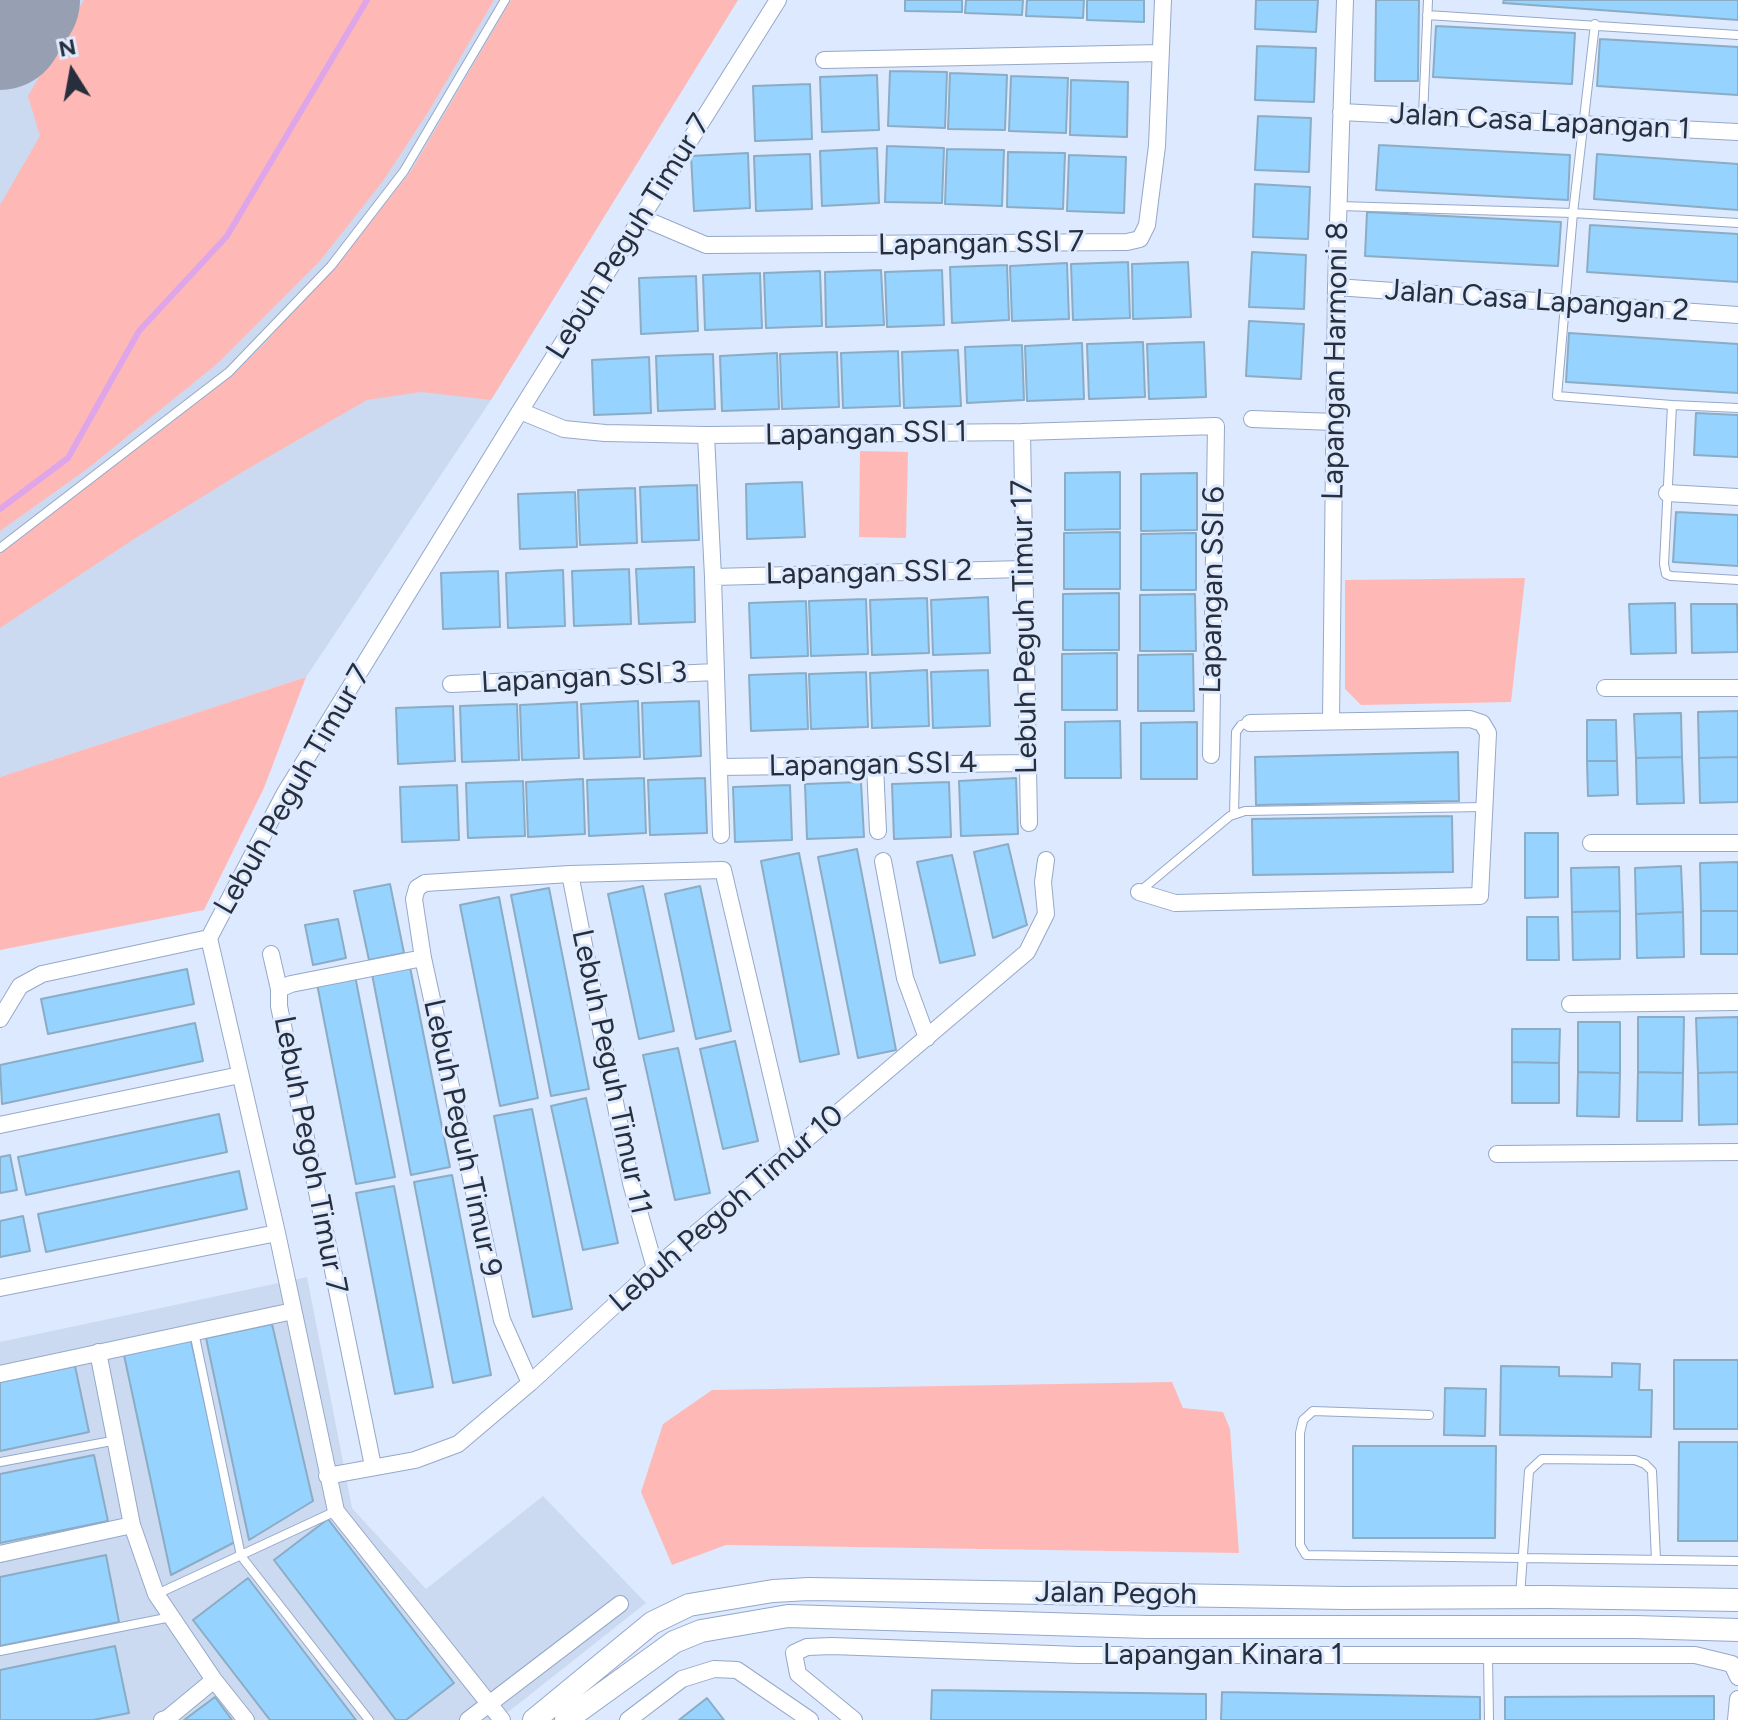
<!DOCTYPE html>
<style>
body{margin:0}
#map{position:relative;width:1738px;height:1720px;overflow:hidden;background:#dde9fe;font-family:Figtree,sans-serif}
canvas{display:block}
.north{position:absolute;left:32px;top:32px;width:80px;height:80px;-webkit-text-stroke:6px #dde9fe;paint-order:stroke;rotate:349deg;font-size:22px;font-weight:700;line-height:32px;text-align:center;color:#272f3c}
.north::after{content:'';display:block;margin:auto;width:28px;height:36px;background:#272f3c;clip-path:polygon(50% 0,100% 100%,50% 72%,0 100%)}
</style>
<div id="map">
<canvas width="1738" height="1720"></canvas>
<div class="north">N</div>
</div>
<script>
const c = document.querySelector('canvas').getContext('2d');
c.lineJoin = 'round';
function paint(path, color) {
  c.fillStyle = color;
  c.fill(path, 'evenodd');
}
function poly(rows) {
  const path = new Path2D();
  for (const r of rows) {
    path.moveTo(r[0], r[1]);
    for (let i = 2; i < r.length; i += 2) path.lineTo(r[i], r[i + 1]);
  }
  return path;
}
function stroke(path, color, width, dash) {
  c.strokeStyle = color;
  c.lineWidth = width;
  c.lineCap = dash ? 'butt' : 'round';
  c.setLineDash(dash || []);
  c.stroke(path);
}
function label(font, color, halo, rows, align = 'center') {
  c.font = font + ' Figtree,sans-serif';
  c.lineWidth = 6;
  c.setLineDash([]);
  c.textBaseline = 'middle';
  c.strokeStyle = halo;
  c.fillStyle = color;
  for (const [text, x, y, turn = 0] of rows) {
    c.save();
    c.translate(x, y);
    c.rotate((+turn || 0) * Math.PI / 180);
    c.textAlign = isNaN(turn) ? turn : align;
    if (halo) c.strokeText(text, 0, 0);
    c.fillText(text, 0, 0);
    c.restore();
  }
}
paint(poly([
 [0,0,738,0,491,400,306,677,0,777],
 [307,1277,352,1508,426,1589,543,1496,646,1603,498,1720,0,1720,0,1342]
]), '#cbdaf1');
paint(poly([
 [84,0,494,0,430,109,383,181,319,262,218,363,87,469,0,531,0,205,40,136,28,96],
 [511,0,738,0,491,400,421,392,367,400,244,471,134,539,0,628,0,552,231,375,262,346,349,249,411,171],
 [860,451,908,452,906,538,859,537],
 [1525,578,1511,702,1361,705,1345,689,1345,580],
 [306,677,264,788,204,910,0,950,0,777],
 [1172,1382,1183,1408,1223,1412,1230,1429,1239,1553,726,1545,672,1565,641,1492,663,1424,712,1390]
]), '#feb9b7');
stroke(poly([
 [0,509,68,458,139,331,227,236,367,0]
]), '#dea6e9', 6);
stroke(poly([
 [0,62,5,33,19,0]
]), '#96a0b2', 50);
stroke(poly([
 [0,26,16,0]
]), '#96a0b2', 128);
const building = poly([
 [905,0,962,0,962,12,905,11,905,0],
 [966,0,1023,0,1022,15,965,13,966,0],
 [1027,0,1084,0,1083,18,1026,16,1027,0],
 [1087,0,1144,0,1144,22,1087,20,1087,0],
 [1256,0,1318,0,1316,32,1255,29,1256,0],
 [1376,0,1419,0,1418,81,1375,81,1376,0],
 [1504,0,1738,0,1738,20,1503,3,1504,0],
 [1436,26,1575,33,1572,84,1433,77,1436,26],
 [1600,39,1738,47,1738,95,1597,86,1600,39],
 [1257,46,1316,48,1314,102,1255,100,1257,46],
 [890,71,947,72,945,128,888,126,890,71],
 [950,73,1007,75,1005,130,948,129,950,73],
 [877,75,879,130,822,132,820,77,877,75],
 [1011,76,1068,78,1066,133,1009,131,1011,76],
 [1071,80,1128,82,1127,137,1070,135,1071,80],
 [810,84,812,139,755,141,753,86,810,84],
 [1258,116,1311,118,1309,172,1255,170,1258,116],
 [1379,145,1570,155,1568,200,1376,190,1379,145],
 [887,146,944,148,942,203,885,202,887,146],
 [877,148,879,203,822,206,820,151,877,148],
 [947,149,1004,150,1002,206,945,204,947,149],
 [1008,152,1065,153,1063,209,1007,207,1008,152],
 [748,153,750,208,694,211,691,156,748,153],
 [810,154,812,209,756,211,754,156,810,154],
 [1597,154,1738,164,1738,210,1594,199,1597,154],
 [1069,155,1126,157,1124,213,1067,211,1069,155],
 [1255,184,1310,187,1308,239,1253,237,1255,184],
 [1367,212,1561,222,1558,266,1365,256,1367,212],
 [1590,225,1738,234,1738,282,1587,272,1590,225],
 [1252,252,1306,255,1304,309,1249,307,1252,252],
 [1128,262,1130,318,1073,320,1071,264,1128,262],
 [1188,262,1191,317,1133,319,1132,264,1188,262],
 [1067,263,1069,319,1012,321,1010,266,1067,263],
 [1007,265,1009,320,952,323,950,267,1007,265],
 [881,270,884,325,826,327,825,272,881,270],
 [942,270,944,325,887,327,885,272,942,270],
 [820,271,822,326,766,328,764,273,820,271],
 [760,273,762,328,705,330,703,275,760,273],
 [696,276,698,331,641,334,639,278,696,276],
 [1249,321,1304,324,1301,379,1246,376,1249,321],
 [1569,333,1738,344,1738,393,1566,382,1569,333],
 [1143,342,1145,397,1089,399,1087,344,1143,342],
 [1204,342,1206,397,1149,399,1147,344,1204,342],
 [1082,343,1084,399,1027,401,1025,346,1082,343],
 [1022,345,1024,400,967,403,965,347,1022,345],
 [958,350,961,406,904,408,902,352,958,350],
 [898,351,900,406,843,408,841,353,898,351],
 [837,352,839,407,782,409,780,354,837,352],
 [777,353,779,409,722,411,720,356,777,353],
 [713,354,715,409,658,411,656,356,713,354],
 [649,357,651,413,594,415,592,360,649,357],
 [1696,413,1738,415,1738,457,1694,455,1696,413],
 [1120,472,1120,529,1065,530,1065,473,1120,472],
 [1197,473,1197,530,1141,531,1141,474,1197,473],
 [802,482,805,537,747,539,746,484,802,482],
 [697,485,699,540,642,542,640,487,697,485],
 [635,488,637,543,580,545,578,490,635,488],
 [575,492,577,547,520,549,518,494,575,492],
 [1676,512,1738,515,1738,566,1673,562,1676,512],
 [1120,532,1120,589,1064,589,1064,533,1120,532],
 [1196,533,1196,590,1141,590,1141,534,1196,533],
 [694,567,695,622,639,624,636,569,694,567],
 [629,569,631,624,574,626,572,571,629,569],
 [563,570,565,626,508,628,506,573,563,570],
 [498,571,500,627,443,629,441,573,498,571],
 [1119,593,1119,650,1063,650,1063,594,1119,593],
 [1195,594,1196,651,1140,651,1140,595,1195,594],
 [988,597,990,653,933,655,931,600,988,597],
 [927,598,929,653,872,655,870,600,927,598],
 [866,599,868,654,811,656,809,601,866,599],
 [806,601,808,656,751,658,749,603,806,601],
 [1675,603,1676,653,1631,654,1629,604,1675,603],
 [1691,604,1737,604,1738,652,1692,653,1691,604],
 [1117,653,1117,710,1062,710,1062,654,1117,653],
 [1193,654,1194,711,1138,711,1138,655,1193,654],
 [927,670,929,726,872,728,870,673,927,670],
 [988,670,990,726,933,728,931,672,988,670],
 [866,672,868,727,811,729,809,674,866,672],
 [806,673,808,729,751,731,749,675,806,673],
 [638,701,640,757,584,759,581,704,638,701],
 [699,701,701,756,644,759,642,703,699,701],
 [577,702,579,758,522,760,520,705,577,702],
 [517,704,519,760,462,762,460,706,517,704],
 [453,706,455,761,398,764,396,708,453,706],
 [1738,711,1738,757,1699,758,1698,712,1738,711],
 [1681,713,1682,757,1636,758,1634,714,1681,713],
 [1587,720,1616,720,1617,761,1587,761,1587,720],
 [1120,721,1121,778,1065,778,1065,722,1120,721],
 [1197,722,1197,779,1141,779,1141,723,1197,722],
 [1458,752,1459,801,1256,805,1255,757,1458,752],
 [1682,757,1684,803,1637,804,1636,758,1682,757],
 [1738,757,1738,802,1700,803,1699,758,1738,757],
 [1587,761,1617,761,1618,795,1588,796,1587,761],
 [644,778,646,833,589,836,587,780,644,778],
 [705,778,707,833,650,835,648,780,705,778],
 [1016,778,1018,834,961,836,959,781,1016,778],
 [583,779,585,834,528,837,526,782,583,779],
 [523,781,525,836,468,838,466,783,523,781],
 [861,782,864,837,807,839,805,784,861,782],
 [949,782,951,837,894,839,892,784,949,782],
 [457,785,459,840,402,842,400,787,457,785],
 [790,785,792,840,735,842,733,787,790,785],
 [1452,816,1453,872,1253,875,1252,819,1452,816],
 [1525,833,1558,833,1558,897,1525,898,1525,833],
 [1008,844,1027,925,993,938,974,852,1008,844],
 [857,849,896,1050,858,1058,818,857,857,849],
 [799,853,839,1054,800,1062,761,861,799,853],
 [952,855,975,955,940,963,917,862,952,855],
 [1738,862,1738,911,1701,911,1700,863,1738,862],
 [1681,866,1683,912,1636,914,1635,868,1681,866],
 [1619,867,1620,911,1572,912,1571,868,1619,867],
 [390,884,404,953,369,960,354,891,390,884],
 [643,886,674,1031,639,1039,608,894,643,886],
 [700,886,731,1031,696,1039,665,894,700,886],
 [549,888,589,1089,551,1096,511,895,549,888],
 [499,897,538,1098,500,1106,460,905,499,897],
 [1620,911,1620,959,1573,960,1572,912,1620,911],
 [1701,911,1738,911,1738,954,1701,954,1701,911],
 [1683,912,1684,957,1637,958,1636,914,1683,912],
 [1527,917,1558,917,1559,960,1527,960,1527,917],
 [338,919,346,958,313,965,305,925,338,919],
 [410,967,450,1167,411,1175,372,974,410,967],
 [187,969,194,1004,48,1034,41,999,187,969],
 [355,976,395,1177,356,1184,317,984,355,976],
 [1638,1017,1684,1017,1683,1073,1638,1072,1638,1017],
 [1738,1017,1738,1072,1698,1073,1696,1018,1738,1017],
 [1578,1022,1620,1022,1620,1073,1578,1072,1578,1022],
 [195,1023,203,1061,2,1104,0,1065,195,1023],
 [1512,1029,1560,1029,1559,1063,1512,1062,1512,1029],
 [735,1041,758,1141,723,1149,700,1049,735,1041],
 [678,1048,710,1193,675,1200,643,1055,678,1048],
 [1512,1062,1559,1063,1559,1103,1512,1103,1512,1062],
 [1578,1072,1620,1073,1619,1117,1577,1116,1578,1072],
 [1638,1072,1683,1073,1682,1121,1637,1121,1638,1072],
 [1738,1072,1738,1124,1699,1125,1698,1073,1738,1072],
 [586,1098,618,1243,583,1250,551,1106,586,1098],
 [532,1109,572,1309,533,1317,494,1116,532,1109],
 [219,1114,227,1152,26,1195,18,1157,219,1114],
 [10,1155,17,1190,0,1193,0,1157,10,1155],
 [239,1171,247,1209,46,1252,38,1214,239,1171],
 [452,1175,491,1375,453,1383,414,1182,452,1175],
 [394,1186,433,1387,395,1394,356,1193,394,1186],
 [23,1216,30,1251,0,1257,0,1221,23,1216],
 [272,1324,313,1501,249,1540,206,1338,272,1324],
 [191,1340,235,1542,171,1575,124,1355,191,1340],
 [1674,1360,1738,1360,1738,1429,1674,1429,1674,1360],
 [1612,1363,1640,1364,1639,1390,1652,1390,1651,1437,1500,1435,1501,1366,1559,1367,1559,1376,1612,1377,1612,1363],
 [75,1366,89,1432,0,1451,0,1382,75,1366],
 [1445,1388,1486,1389,1485,1436,1444,1435,1445,1388],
 [1679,1442,1738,1442,1738,1541,1678,1541,1679,1442],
 [1353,1446,1496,1446,1495,1538,1353,1538,1353,1446],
 [94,1455,108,1521,0,1543,0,1474,94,1455],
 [328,1519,454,1683,406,1720,396,1720,274,1560,328,1519],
 [106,1555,119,1622,0,1646,0,1577,106,1555],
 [248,1578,356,1720,270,1720,193,1620,248,1578],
 [115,1646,129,1713,93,1720,0,1720,0,1670,115,1646],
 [932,1690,1206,1694,1206,1720,931,1720,932,1690],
 [1222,1692,1480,1697,1480,1720,1221,1720,1222,1692],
 [1714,1696,1714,1720,1505,1720,1505,1697,1714,1696],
 [215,1697,232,1720,184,1720,215,1697],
 [707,1698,724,1720,679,1720,707,1698]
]);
paint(building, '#96d3ff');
stroke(building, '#8bacc5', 2);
const lane = poly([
 [1427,15,1738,35],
 [1595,24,1573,213,1557,396,1672,405],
 [1423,116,1428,0],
 [1339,206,1573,213,1738,223],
 [1738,408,1672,405,1664,564,1666,574,1671,576,1738,580],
 [0,548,229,372,331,266,404,171,505,0],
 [1234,814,1236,732,1241,725,1249,723],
 [1139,892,1230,816,1245,811,1484,807],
 [194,1332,241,1556,369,1720],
 [1429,1415,1313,1411,1303,1420,1300,1433,1300,1545,1306,1555,1738,1561],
 [0,1462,117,1440],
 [157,1594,336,1511],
 [1520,1596,1529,1471,1542,1459,1635,1460,1645,1464,1652,1471,1656,1560],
 [0,1651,171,1617],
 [1488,1656,1489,1720]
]);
const street = poly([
 [824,60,1161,53],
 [1341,112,1738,132],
 [640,217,706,245,1127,242,1140,239,1147,225,1157,146,1163,0],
 [1336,287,1738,315],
 [520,411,564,429,605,433,706,435,1022,432,1216,426,1211,755],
 [1252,419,1335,422],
 [1022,432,1029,823],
 [706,435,713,577,721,835],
 [1667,493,1738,497],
 [713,577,1024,569],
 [451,684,716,672],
 [1605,688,1738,688],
 [1331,721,1336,287,1345,0],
 [875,765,878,831],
 [720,767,1026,763],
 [1591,843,1738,843],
 [883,861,905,978,927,1038],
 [570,874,631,1183,655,1268],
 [1139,892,1175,903,1480,896,1488,733,1482,723,1470,719,1250,723],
 [271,954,279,989],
 [1570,1004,1738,1002],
 [0,1019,20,986,42,974,209,938],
 [0,1125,240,1075],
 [1497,1154,1738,1152],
 [0,1288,277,1233],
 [98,1352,132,1525,156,1594,214,1680,246,1720],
 [0,1374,293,1311],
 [530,1383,502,1320,423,958,414,899,417,888,425,883,570,874,723,870,790,1154],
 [373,1466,279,1006,279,989,291,984,423,958],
 [327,1476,415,1460,458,1444,530,1383,655,1268,1027,952,1046,914,1043,882,1046,860],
 [0,1554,132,1525],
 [162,1720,168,1718,214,1680],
 [468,1720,620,1604],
 [502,1720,336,1511,277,1233,209,938,285,793,520,411,778,0],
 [628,1720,682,1679,714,1669,737,1670,810,1720],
 [854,1720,798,1674,794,1653,807,1647,832,1646,1078,1655,1695,1655,1732,1664,1738,1677],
 [1736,1720,1738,1699]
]);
const secondary = poly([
 [534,1720,652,1623,689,1605,773,1591,809,1589,1345,1598,1547,1597,1738,1600],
 [566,1720,674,1642,701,1631,788,1616,1147,1627,1635,1627,1738,1630]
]);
stroke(lane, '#95a8c9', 10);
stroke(street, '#95a8c9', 18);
stroke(secondary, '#95a8c9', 24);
stroke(lane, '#fff', 8);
stroke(street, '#fff', 16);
stroke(secondary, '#fff', 22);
label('30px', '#272f3c', '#dde9fe', [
 ["Jalan Casa Lapangan 1",1540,122,3],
 ["Lebuh Peguh Timur 7",629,237,-58],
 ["Lapangan SSI 7",981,244,-1],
 ["Jalan Casa Lapangan 2",1537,301,4],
 ["Lapangan Harmoni 8",1336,361,-89],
 ["Lapangan SSI 1",866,434,-1],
 ["Lapangan SSI 2",869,573,-1],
 ["Lapangan SSI 6",1213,590,-89],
 ["Lebuh Peguh Timur 17",1025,627,-91],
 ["Lapangan SSI 3",584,678,-3],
 ["Lapangan SSI 4",873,765,-1],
 ["Lebuh Peguh Timur 7",293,790,-60],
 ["Lebuh Peguh Timur 11",611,1072,78],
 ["Lebuh Peguh Timur 9",462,1138,78],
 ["Lebuh Pegoh Timur 7",310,1155,79],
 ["Lebuh Pegoh Timur 10",727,1209,-41],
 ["Jalan Pegoh",1116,1594,1],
 ["Lapangan Kinara 1",1223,1655]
]);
</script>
